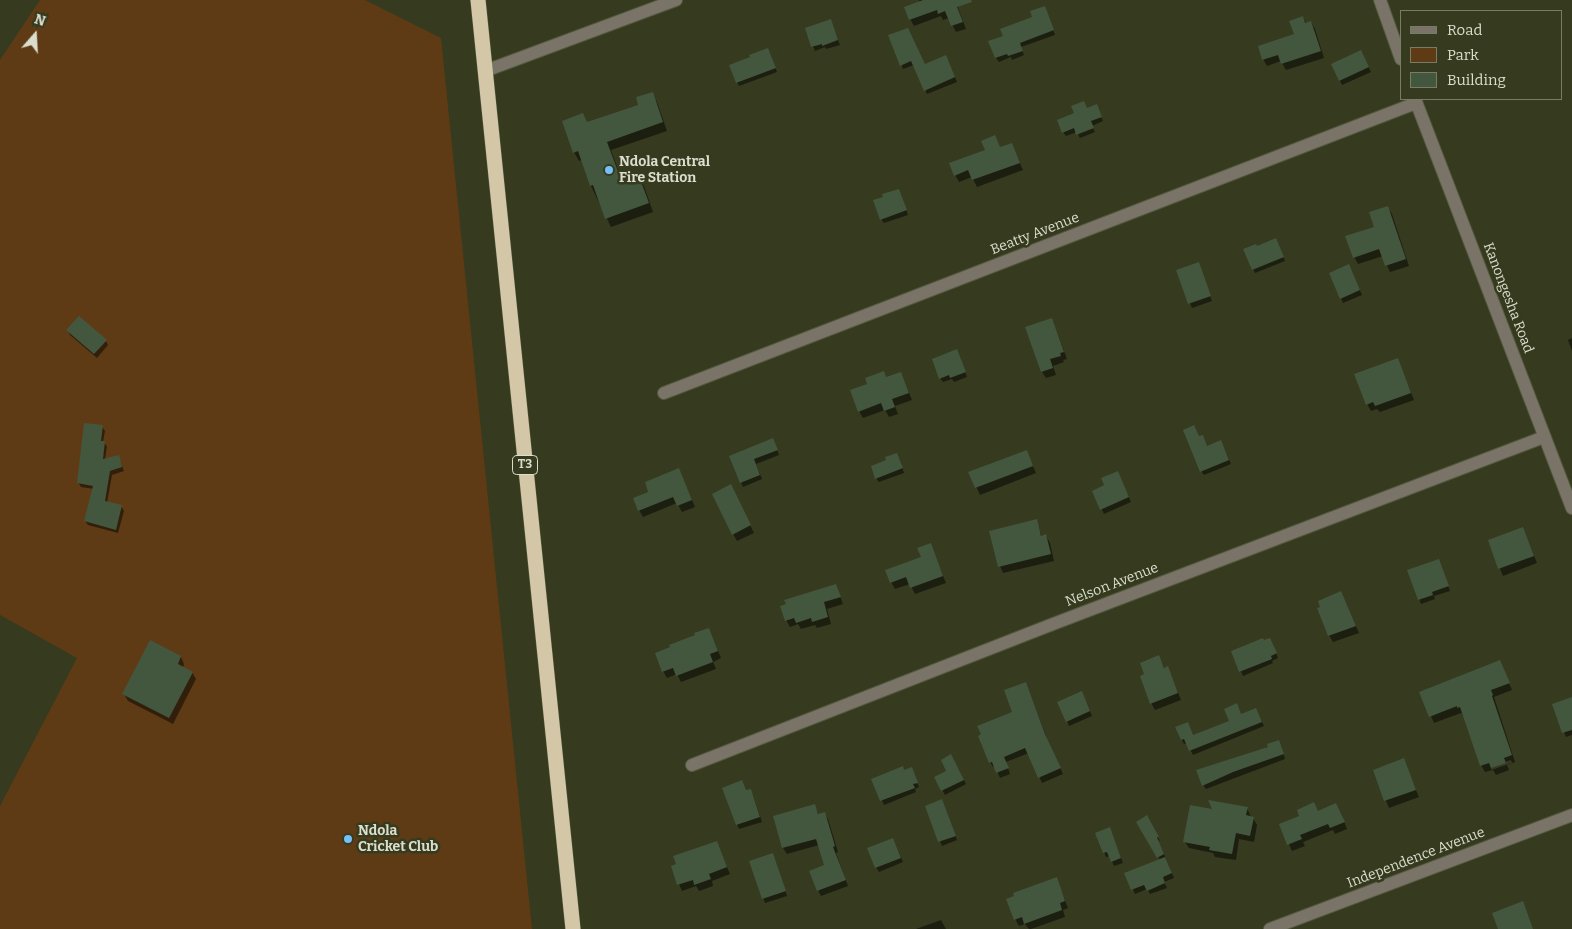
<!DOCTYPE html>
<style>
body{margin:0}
#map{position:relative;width:1572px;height:929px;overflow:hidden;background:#363a1e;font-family:Bitter,serif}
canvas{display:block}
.legend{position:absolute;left:1400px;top:10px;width:162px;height:90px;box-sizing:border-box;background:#363a1e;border:1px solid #787c64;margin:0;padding:6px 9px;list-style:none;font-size:15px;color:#dbdecd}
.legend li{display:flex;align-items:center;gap:10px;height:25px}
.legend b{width:25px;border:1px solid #787c64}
.north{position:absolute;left:10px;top:10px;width:50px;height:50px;-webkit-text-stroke:4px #363a1e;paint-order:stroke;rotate:19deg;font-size:14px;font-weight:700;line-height:20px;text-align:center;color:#dbdecd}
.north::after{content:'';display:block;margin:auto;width:18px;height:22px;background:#dbdecd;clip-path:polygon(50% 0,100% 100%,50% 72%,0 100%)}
</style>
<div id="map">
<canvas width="1572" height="929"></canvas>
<ul class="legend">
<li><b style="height:6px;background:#797467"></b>Road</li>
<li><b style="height:14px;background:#5e3b15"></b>Park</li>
<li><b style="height:14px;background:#43573f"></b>Building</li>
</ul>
<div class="north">N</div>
</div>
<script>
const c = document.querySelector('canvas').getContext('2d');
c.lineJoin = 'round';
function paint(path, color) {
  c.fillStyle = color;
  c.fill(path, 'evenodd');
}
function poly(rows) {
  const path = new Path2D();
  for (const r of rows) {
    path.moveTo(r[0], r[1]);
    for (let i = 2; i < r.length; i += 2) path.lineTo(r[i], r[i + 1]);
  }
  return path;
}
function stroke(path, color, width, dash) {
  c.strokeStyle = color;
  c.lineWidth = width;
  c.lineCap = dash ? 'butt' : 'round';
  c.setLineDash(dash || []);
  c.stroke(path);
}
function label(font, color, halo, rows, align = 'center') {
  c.font = font + ' Bitter,serif';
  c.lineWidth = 5;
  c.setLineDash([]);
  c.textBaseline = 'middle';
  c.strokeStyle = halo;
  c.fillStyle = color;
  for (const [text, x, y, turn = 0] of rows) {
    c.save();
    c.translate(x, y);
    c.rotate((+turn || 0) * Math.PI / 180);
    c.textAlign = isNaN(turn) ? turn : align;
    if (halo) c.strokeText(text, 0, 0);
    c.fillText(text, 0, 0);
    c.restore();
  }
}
paint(poly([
 [40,0,365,0,441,38,532,929,0,929,0,806,77,658,0,615,0,60]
]), '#5e3b15');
paint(poly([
 [919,0,955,0,966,29,956,32,949,18,943,20,941,16,914,26,910,19,920,3],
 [1046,11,1055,35,1021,47,1024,55,1012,60,1011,57,999,62,996,58,1004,36],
 [1303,17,1306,24,1311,22,1315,29,1324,58,1286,70,1281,61,1267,66,1263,59,1295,35],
 [830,20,840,45,826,49,825,47,815,51,813,46],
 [890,36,925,66,948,61,957,82,927,94,914,65,903,69],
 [770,53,777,72,739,86,737,82],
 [1363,56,1371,72,1342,85,1332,64],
 [652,93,657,102,667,131,611,150,623,183,639,178,644,186,653,212,611,227,591,186,582,160,579,161,574,152,588,123,640,105],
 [1087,109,1098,110,1103,121,1092,126,1095,132,1080,138,1077,132,1066,136,1063,132,1075,114],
 [1011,144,1023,170,977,187,972,177,959,182,955,175,1000,148],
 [901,194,908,215,884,223,881,219],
 [1388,208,1392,214,1409,266,1390,272,1383,256,1358,264,1354,257],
 [1278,244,1285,261,1255,273,1253,269,1256,247],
 [1199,266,1212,301,1192,308,1177,271],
 [1351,270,1362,295,1343,303,1341,298],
 [1052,319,1067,359,1063,360,1064,362,1053,366,1056,375,1046,378,1042,372],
 [68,331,106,341,108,345,97,358,70,335],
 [1572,338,1572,351,1568,340],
 [959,355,967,377,954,382,952,379,943,382,940,378],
 [1397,359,1414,400,1380,412,1377,409,1371,411,1367,404],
 [901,373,912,400,895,406,898,414,889,417,885,410,863,418,859,411,869,385],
 [102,427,105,431,103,442,107,446,105,460,118,456,124,471,112,475,107,503,121,506,124,511,118,533,88,525,85,521,94,489,81,487,78,482],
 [1199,438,1207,447,1223,446,1231,464,1204,475,1201,471],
 [775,444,779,455,756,464,762,479,743,487,730,456],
 [1026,451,1036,473,980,495,970,473],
 [899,458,904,473,879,482,876,478],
 [679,470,695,507,682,512,677,503,643,517,639,510,650,493],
 [1120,477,1131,502,1104,514,1093,491],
 [734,493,754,533,737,541,733,534],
 [1036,520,1042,537,1046,536,1050,543,1054,561,1003,573,1000,566],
 [1523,529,1537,563,1503,576,1489,541],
 [930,545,946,583,915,594,910,584,895,589,891,582,922,558],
 [1439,561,1450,591,1434,596,1435,599,1421,604,1409,571],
 [836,585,843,604,827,609,831,624,817,628,815,625,801,629,798,624,790,627,786,620],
 [1344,599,1359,633,1333,642,1329,635],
 [709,629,721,658,713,662,716,669,681,682,677,674,667,678,663,671],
 [1272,643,1278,658,1272,661,1273,663,1243,676,1232,651],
 [181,657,184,664,183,668,192,672,196,679,173,724,128,701,124,694],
 [1159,657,1165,669,1171,675,1181,700,1155,710,1151,703,1145,675],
 [1500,662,1512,690,1494,697,1515,762,1507,765,1509,770,1496,775,1493,770,1485,772,1481,765,1463,714,1461,713,1434,723,1421,693],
 [1511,760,1512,763,1491,770,1491,767],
 [1026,683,1048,741,1063,774,1042,783,1029,753,1006,762,1010,774,1000,778,995,766,993,767,990,762],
 [1084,697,1092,716,1069,726,1067,721],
 [1572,698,1572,735,1566,737,1553,705],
 [1258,714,1264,726,1193,755,1187,743,1184,744,1182,740,1177,727,1193,736,1231,722,1241,716],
 [1281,746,1285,759,1206,789,1203,785],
 [951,756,966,784,945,795,936,777,948,771],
 [1403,760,1419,797,1389,808,1374,770],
 [904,771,913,773,919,787,915,789,916,792,884,805,873,779],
 [746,791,753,795,762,822,739,829,737,824],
 [814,805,819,815,824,813,828,819,838,852,836,853,848,886,821,896,818,890,826,866,819,845,787,854,783,848,774,817],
 [944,805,957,840,942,846,926,806],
 [1247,808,1251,817,1253,818,1257,825,1254,842,1239,839,1236,860,1215,857,1213,853,1189,848,1185,842,1214,811],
 [1340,811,1347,829,1335,834,1333,830,1303,842,1305,846,1292,851,1289,844,1318,812],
 [1146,817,1160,841,1158,840,1174,878,1164,882,1167,888,1150,894,1147,889,1135,894,1126,874,1160,860,1138,822],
 [1110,829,1123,863,1114,866,1110,856,1106,857,1104,852],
 [893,839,903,862,879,872,876,867],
 [716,842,730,874,712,881,713,886,699,891,696,886,682,891,679,884],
 [775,859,787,896,765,903,750,862],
 [1056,879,1068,908,1063,910,1065,917,1031,929,1029,929,1025,924,1019,926,1015,919],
 [941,920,946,929,916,929]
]), '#0007');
paint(poly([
 [923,0,971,0,972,2,957,7,963,22,951,26,945,11,938,14,937,10,909,20,904,7],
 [1045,6,1054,30,1020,43,1023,51,1008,56,1007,54,995,58,988,41,1003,36,1000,29,1032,17,1030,11],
 [1303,16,1305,23,1311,21,1321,51,1281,64,1278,55,1262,60,1258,46,1294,34,1289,21],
 [831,19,838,40,822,46,822,44,811,47,805,28],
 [908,28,925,64,946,55,955,77,924,91,911,61,900,66,888,35],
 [768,48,776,68,736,83,729,65,750,57,749,55],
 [1361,50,1369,67,1339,81,1331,64],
 [653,92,663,122,607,142,622,182,639,176,649,203,605,219,593,185,590,186,578,151,573,153,562,121,583,113,587,122,638,105,636,97],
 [1084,101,1087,108,1097,104,1102,117,1091,121,1094,128,1076,135,1074,128,1062,133,1057,120,1074,113,1071,106],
 [995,135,1000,147,1012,143,1020,163,972,180,968,170,954,176,949,163,985,150,981,141],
 [899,189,907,210,880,220,873,200,883,197,882,194],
 [1388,206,1406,259,1385,266,1379,249,1353,258,1345,236,1374,227,1369,212],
 [1276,238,1284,257,1252,270,1243,249,1256,244,1257,246],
 [1199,262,1211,296,1188,304,1176,270],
 [1349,264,1360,290,1340,299,1329,273],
 [79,316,107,340,94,354,66,330],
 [1052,318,1064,352,1060,353,1061,356,1050,359,1053,368,1041,372,1025,327],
 [957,349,966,372,950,378,949,375,939,379,932,359],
 [1398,358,1411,393,1375,406,1373,402,1366,405,1354,374],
 [884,371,886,377,901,372,909,393,892,399,895,407,884,411,881,403,858,412,850,390,867,384,865,378],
 [84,423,103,425,101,441,105,441,103,459,119,455,122,467,110,471,105,501,122,505,116,530,84,521,93,486,77,483],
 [1194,425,1199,436,1203,435,1207,446,1221,440,1229,460,1200,472,1183,430],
 [773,438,778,450,754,459,760,475,740,483,729,456],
 [1027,450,1033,466,975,488,968,472],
 [897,453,903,468,875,479,871,466,886,460,885,457],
 [679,468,692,500,677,506,673,497,638,511,633,498,648,492,645,482],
 [1118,471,1129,497,1100,510,1092,491,1104,485,1101,478],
 [731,484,751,525,732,535,712,494],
 [1037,519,1041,536,1046,534,1051,554,998,567,989,531],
 [1523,527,1534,556,1498,569,1488,540],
 [931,543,943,576,910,588,906,577,890,583,885,570,921,557,917,548],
 [1439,559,1449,586,1432,592,1433,595,1418,600,1407,570],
 [836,584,841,597,824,602,828,617,812,622,811,618,796,623,794,618,785,621,780,606,786,604,784,600],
 [1341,591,1356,626,1328,636,1317,608,1320,607,1318,601],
 [709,628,718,651,710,654,713,662,676,676,673,668,662,672,655,653,670,647,669,645,695,635,694,633],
 [1263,638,1264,640,1270,638,1277,653,1271,656,1272,659,1239,672,1231,651],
 [150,640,181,656,178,664,193,672,169,718,122,694],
 [1159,655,1164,668,1168,666,1178,693,1150,704,1140,676,1144,674,1140,663],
 [1500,660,1510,683,1491,690,1493,695,1492,696,1512,755,1504,758,1506,763,1491,768,1489,763,1480,766,1460,707,1457,708,1457,706,1429,717,1419,692],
 [1026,682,1045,734,1061,768,1038,778,1025,748,1004,757,1009,768,996,773,992,762,989,763,978,736,981,734,977,726,1012,712,1004,690],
 [1082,691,1090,711,1066,722,1057,702],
 [1572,697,1572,730,1562,733,1552,704],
 [1237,703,1241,714,1256,708,1262,722,1189,751,1184,739,1181,740,1175,727,1188,722,1193,735,1229,721,1224,709],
 [1279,740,1284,754,1233,772,1202,786,1196,770,1268,747,1267,744],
 [951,754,964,780,941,791,934,777,946,771,941,760],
 [1404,758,1416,790,1384,801,1373,770],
 [903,766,904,770,912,767,918,783,913,784,915,788,880,801,871,779],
 [742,780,746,790,751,789,760,817,736,825,722,788],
 [942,799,956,836,938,842,925,806],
 [1208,800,1248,807,1246,815,1254,817,1250,836,1236,833,1232,854,1209,850,1210,847,1183,842,1190,805,1212,809],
 [1314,802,1318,811,1336,803,1345,822,1330,828,1328,824,1300,835,1302,839,1287,845,1279,824,1299,816,1297,810],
 [815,804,818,814,825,812,835,846,833,847,846,880,817,891,809,871,824,865,816,839,782,848,773,816],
 [1147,815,1159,837,1157,837,1164,854,1157,858,1136,822],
 [1110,827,1121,858,1111,862,1107,852,1103,853,1095,833],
 [893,838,901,858,875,868,867,848],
 [717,841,727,867,709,874,711,879,694,885,693,880,677,885,671,866,676,864,673,856],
 [773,853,786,891,762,899,749,861],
 [1165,857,1172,873,1163,877,1165,883,1147,891,1144,885,1131,890,1124,873],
 [1057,877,1065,901,1060,903,1062,910,1024,924,1022,917,1014,920,1006,899,1014,896,1013,893],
 [1523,901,1533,929,1498,929,1492,913]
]), '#43573f');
const minor = poly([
 [1380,0,1401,59],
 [485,71,676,0],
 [1415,99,1572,508],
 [664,393,1416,103],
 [692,765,1053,624,1544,437],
 [1270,929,1572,815]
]);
const highway = poly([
 [478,0,573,929]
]);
stroke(minor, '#54583e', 14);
stroke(highway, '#54583e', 16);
stroke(minor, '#797467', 12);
stroke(highway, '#d3c7a7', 15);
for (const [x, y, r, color] of [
 [609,170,5,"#76c0f7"],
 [348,839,5,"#76c0f7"]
]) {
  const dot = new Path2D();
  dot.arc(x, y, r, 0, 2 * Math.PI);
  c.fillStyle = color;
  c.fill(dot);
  stroke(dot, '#363a1e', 2);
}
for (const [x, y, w] of [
 [525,465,25]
]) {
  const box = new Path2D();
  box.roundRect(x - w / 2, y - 9.5, w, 19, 4);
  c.fillStyle = '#363a1e';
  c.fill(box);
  stroke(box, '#dbdecd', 1);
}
label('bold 12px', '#dbdecd', null, [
 ["T3",525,465]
]);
label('bold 14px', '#dbdecd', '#363a1e', [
 ["Ndola Central",619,162],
 ["Fire Station",619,178],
 ["Ndola",358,831],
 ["Cricket Club",358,847]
], 'left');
label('14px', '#dbdecd', '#363a1e', [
 ["Beatty Avenue",1035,234,-21],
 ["Kanongesha Road",1508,298,69],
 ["Nelson Avenue",1112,585,-21],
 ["Independence Avenue",1416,858,-21]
]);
</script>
